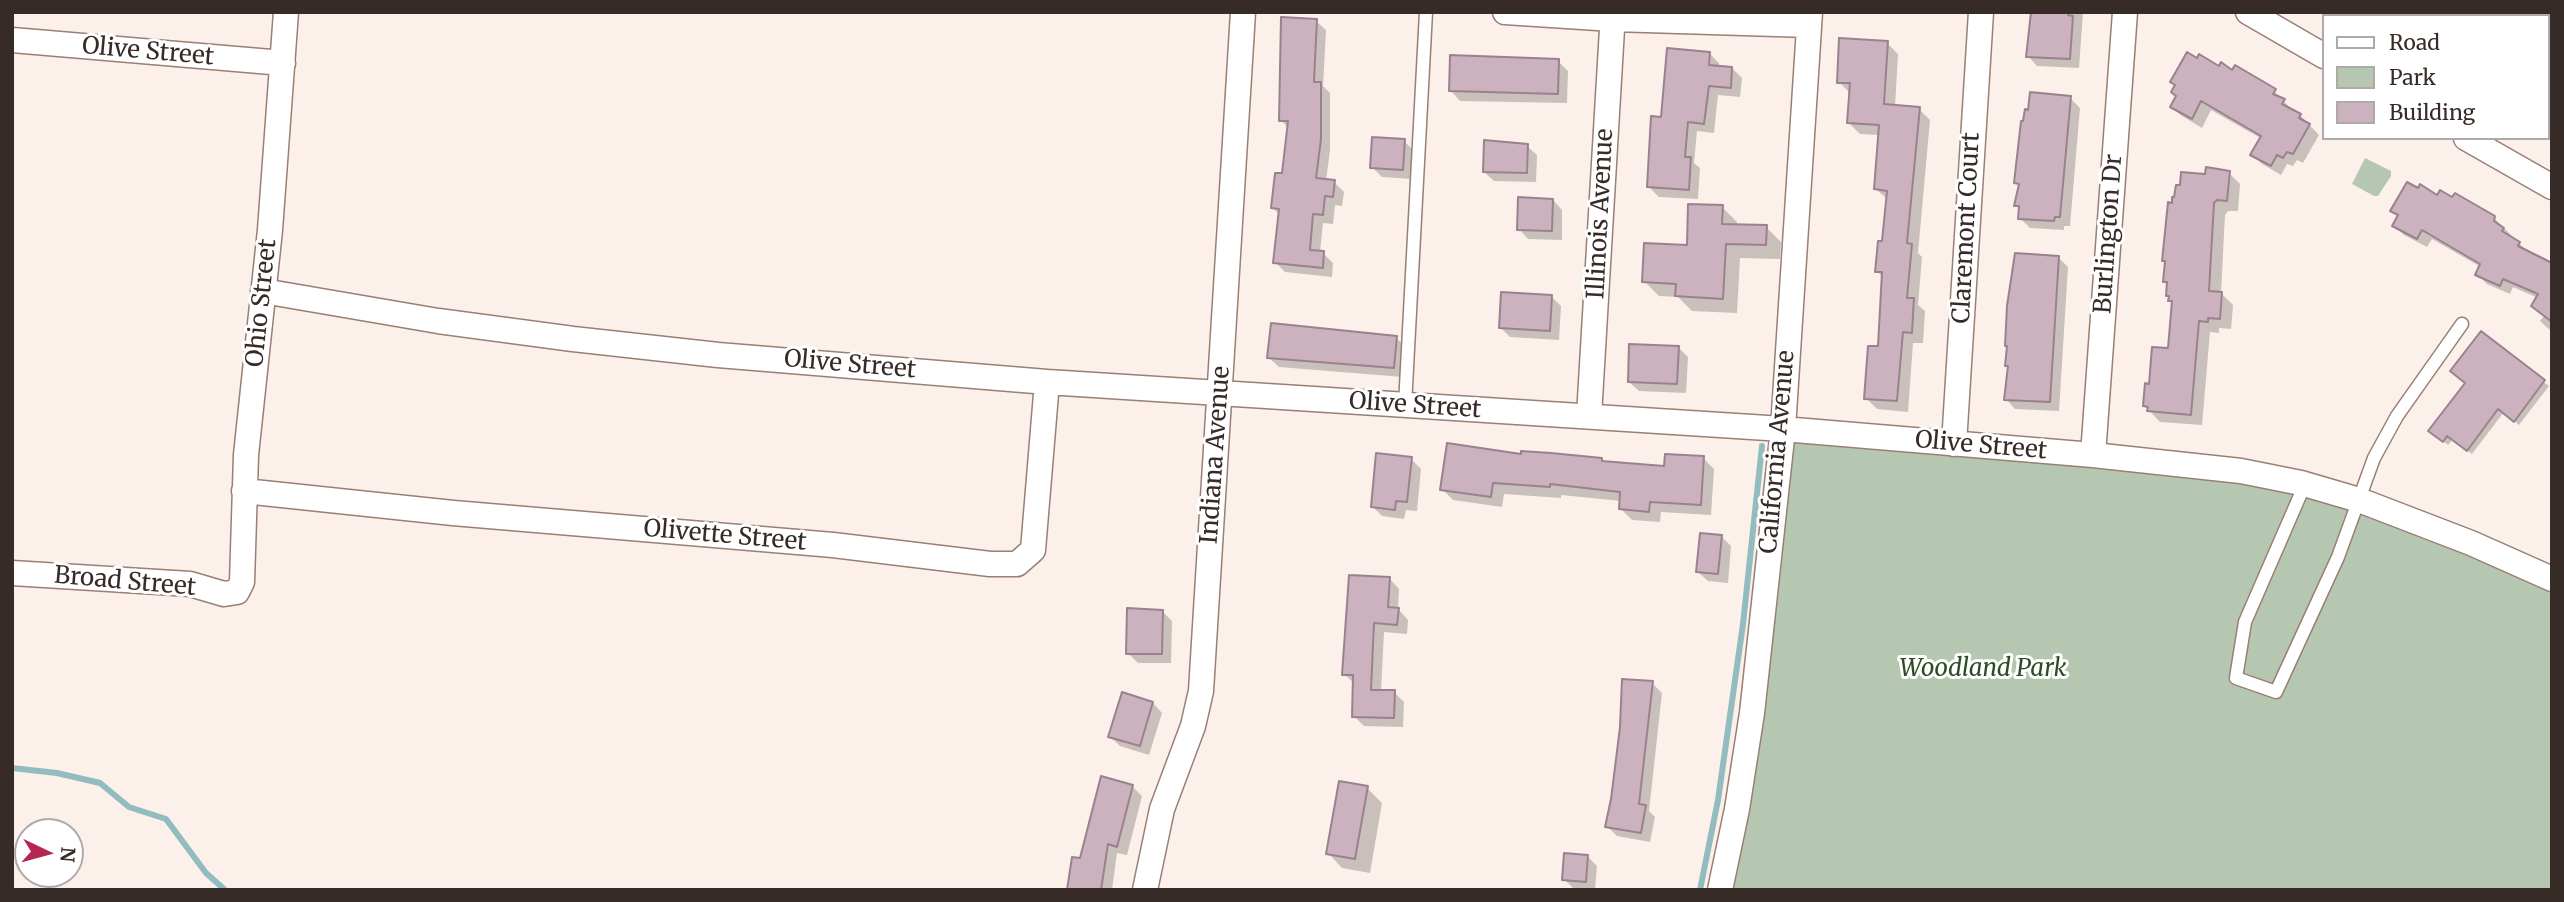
<!DOCTYPE html>
<style>
body{margin:0}
#map{position:relative;width:2564px;height:902px;overflow:hidden;background:#fcf0eb;font-family:Merriweather,serif}
canvas{display:block}
.frame{position:absolute;inset:0;border:14px solid #362b27;pointer-events:none}
.legend{position:absolute;left:2322px;top:14px;width:228px;height:126px;box-sizing:border-box;background:#fff;border:2px solid #afaaa9;margin:0;padding:9px 12px;list-style:none;font-size:21px;color:#362b27}
.legend li{display:flex;align-items:center;gap:14px;height:35px}
.legend b{width:35px;border:2px solid #afaaa9}
.north{position:absolute;left:14px;top:818px;width:70px;height:70px;box-sizing:border-box;background:#fff;border:2px solid #afaaa9;border-radius:50%;rotate:95deg;font-size:19px;font-weight:700;line-height:28px;text-align:center;color:#362b27}
.north::after{content:'';display:block;margin:auto;width:24px;height:32px;background:#b62653;clip-path:polygon(50% 0,100% 100%,50% 72%,0 100%)}
</style>
<div id="map">
<canvas width="2564" height="902"></canvas>
<div class="frame"></div>
<ul class="legend">
<li><b style="height:9px;background:#fff"></b>Road</li>
<li><b style="height:19px;background:#b6c7b1"></b>Park</li>
<li><b style="height:19px;background:#ccb1bf"></b>Building</li>
</ul>
<div class="north">N</div>
</div>
<script>
const c = document.querySelector('canvas').getContext('2d');
c.lineJoin = 'round';
function paint(path, color) {
  c.fillStyle = color;
  c.fill(path, 'evenodd');
}
function poly(rows) {
  const path = new Path2D();
  for (const r of rows) {
    path.moveTo(r[0], r[1]);
    for (let i = 2; i < r.length; i += 2) path.lineTo(r[i], r[i + 1]);
  }
  return path;
}
function stroke(path, color, width, dash) {
  c.strokeStyle = color;
  c.lineWidth = width;
  c.lineCap = dash ? 'butt' : 'round';
  c.setLineDash(dash || []);
  c.stroke(path);
}
function label(font, color, halo, rows, align = 'center') {
  c.font = font + ' Merriweather,serif';
  c.lineWidth = 6;
  c.setLineDash([]);
  c.textBaseline = 'middle';
  c.strokeStyle = halo;
  c.fillStyle = color;
  for (const [text, x, y, turn = 0] of rows) {
    c.save();
    c.translate(x, y);
    c.rotate((+turn || 0) * Math.PI / 180);
    c.textAlign = isNaN(turn) ? turn : align;
    if (halo) c.strokeText(text, 0, 0);
    c.fillText(text, 0, 0);
    c.restore();
  }
}
paint(poly([
 [2365,158,2391,171,2391,176,2378,196,2374,196,2352,184],
 [1783,429,2241,471,2409,519,2552,583,2552,890,1720,890]
]), '#b6c7b1');
paint(poly([
 [2031,12,2083,12,2079,68,2037,66,2028,56],
 [2354,12,2412,12,2410,16,2360,16],
 [1316,21,1326,30,1323,86,1330,93,1330,150,1326,181,1334,182,1344,192,1342,206,1335,205,1333,224,1323,223,1320,252,1323,253,1333,263,1332,277,1285,272,1275,262,1280,215,1273,208,1283,175,1288,128,1281,120],
 [1887,43,1898,54,1895,107,1919,109,1930,120,1918,253,1922,257,1918,305,1925,311,1923,343,1913,343,1908,412,1877,409,1866,398,1880,348,1883,278,1877,271,1884,243,1888,200,1876,189,1880,135,1860,134,1848,122,1851,94,1839,82],
 [1709,53,1719,63,1719,68,1732,68,1742,78,1740,97,1718,95,1714,133,1697,131,1694,163,1700,168,1698,199,1659,197,1649,187,1663,119],
 [1558,61,1568,71,1567,103,1460,101,1451,91],
 [2220,68,2274,91,2293,111,2300,115,2319,135,2303,163,2297,160,2293,166,2287,164,2281,175,2262,164,2252,154,2262,139,2211,110,2202,128,2182,116,2172,107,2178,96,2176,87,2172,82],
 [2548,68,2552,70,2552,123,2548,121],
 [2070,98,2080,108,2070,226,2064,226,2064,230,2030,228,2020,218,2021,210,2016,205,2020,186,2016,182],
 [1404,141,1414,151,1412,179,1382,177,1372,167],
 [1527,146,1537,155,1536,182,1494,181,1484,172],
 [2229,173,2240,184,2238,211,2228,211,2225,215,2221,293,2233,305,2231,329,2219,328,2219,333,2210,332,2202,425,2160,422,2145,406,2151,386,2170,350,2174,304,2170,301,2169,285,2165,281,2166,263,2163,260,2173,204,2206,176],
 [2438,198,2494,218,2529,253,2552,265,2552,332,2540,321,2544,316,2533,305,2538,298,2513,287,2510,294,2487,284,2477,274,2481,267,2432,239,2427,247,2404,235,2394,226,2399,217,2393,211],
 [1553,200,1562,210,1562,240,1528,239,1519,229],
 [1722,207,1737,222,1737,226,1766,227,1781,242,1780,259,1740,258,1737,313,1692,311,1678,297,1659,296,1644,281,1688,247],
 [2058,257,2068,267,2059,411,2015,409,2006,399,2009,367,2007,365,2009,347],
 [1551,296,1561,306,1559,340,1510,337,1500,327],
 [2481,334,2549,386,2519,425,2504,412,2472,454,2453,439,2448,445,2435,435,2467,383],
 [1396,338,1406,347,1403,377,1279,367,1269,358],
 [1678,347,1688,357,1686,393,1639,391,1629,382],
 [1523,456,1666,468,1703,458,1714,469,1711,515,1661,512,1660,522,1632,520,1620,508,1621,501,1561,495,1561,498,1504,494,1502,507,1453,500,1442,489],
 [1411,459,1421,469,1417,511,1406,510,1404,519,1382,516,1373,507],
 [1721,536,1731,546,1728,583,1708,581,1698,572],
 [1390,579,1399,589,1398,609,1408,620,1407,634,1384,632,1381,692,1394,692,1404,702,1403,727,1364,726,1354,716,1355,684,1344,674],
 [1162,611,1172,621,1171,663,1138,663,1128,653],
 [1652,683,1662,693,1649,811,1655,817,1650,842,1617,836,1607,826],
 [1153,703,1162,713,1149,755,1120,746,1110,736],
 [1132,786,1142,796,1127,855,1117,853,1112,890,1069,890,1082,860],
 [1367,788,1382,803,1370,873,1342,868,1328,853],
 [1588,857,1597,866,1595,890,1574,889,1564,879]
]), '#0003');
stroke(poly([
 [12,768,57,773,100,783,129,807,166,819,206,873,225,890],
 [1700,890,1718,800,1743,624,1762,446]
]), '#92bcbf', 6);
const building = poly([
 [2031,12,2068,12,2068,15,2073,16,2070,59,2026,57,2031,12],
 [1281,17,1317,19,1314,82,1321,82,1321,139,1316,178,1335,180,1333,197,1325,196,1323,215,1313,214,1310,250,1324,251,1323,268,1273,263,1279,209,1271,208,1275,173,1282,173,1288,121,1279,121,1281,17],
 [1839,38,1888,41,1884,104,1920,107,1907,243,1912,244,1907,298,1914,298,1912,333,1903,332,1897,401,1864,399,1868,346,1878,346,1882,272,1875,272,1878,241,1882,241,1887,191,1874,189,1879,125,1847,123,1850,83,1837,83,1839,38],
 [1667,48,1710,52,1709,65,1732,67,1731,88,1709,86,1704,124,1688,122,1685,157,1691,157,1689,190,1647,187,1651,116,1661,117,1667,48],
 [2187,52,2197,58,2199,54,2219,66,2221,62,2232,70,2235,65,2276,89,2273,94,2285,99,2282,104,2301,114,2299,118,2310,124,2293,154,2287,152,2283,158,2277,155,2271,166,2250,155,2261,136,2201,101,2192,119,2170,107,2176,96,2171,92,2175,85,2170,82,2187,52],
 [1450,55,1559,59,1558,94,1449,91,1450,55],
 [2030,92,2071,96,2060,217,2055,217,2054,221,2018,219,2019,206,2014,206,2019,184,2014,183,2021,121,2023,121,2025,109,2028,110,2030,92],
 [1372,137,1405,139,1403,170,1370,168,1372,137],
 [1484,140,1528,144,1527,173,1483,172,1484,140],
 [2206,167,2230,171,2227,201,2217,200,2214,203,2209,291,2222,292,2220,319,2208,318,2208,322,2199,321,2191,415,2147,411,2148,407,2143,406,2145,383,2149,384,2152,347,2168,348,2172,301,2168,301,2169,296,2166,296,2167,282,2163,282,2165,261,2162,261,2168,202,2172,203,2172,197,2174,197,2176,185,2180,185,2181,172,2205,174,2206,167],
 [2407,182,2418,188,2420,184,2437,195,2440,190,2452,197,2455,193,2495,216,2494,221,2504,228,2502,231,2520,242,2518,246,2552,263,2552,322,2531,306,2538,294,2503,279,2500,286,2475,275,2480,264,2422,230,2417,239,2392,226,2398,215,2390,211,2407,182],
 [1518,197,1553,199,1552,231,1517,230,1518,197],
 [1688,204,1723,205,1722,224,1767,225,1766,245,1726,244,1723,299,1675,296,1676,284,1642,282,1644,243,1687,245,1688,204],
 [2015,253,2059,256,2050,402,2004,400,2008,366,2005,366,2007,346,2005,346,2007,306,2015,253],
 [1501,292,1552,295,1550,331,1499,328,1501,292],
 [1271,323,1397,336,1394,368,1267,358,1271,323],
 [2481,331,2545,380,2514,422,2498,409,2467,451,2447,436,2443,442,2428,431,2465,383,2450,371,2481,331],
 [1629,344,1679,346,1677,384,1628,382,1629,344],
 [1447,443,1521,454,1521,451,1551,453,1602,458,1602,461,1664,466,1665,454,1704,456,1701,505,1650,502,1649,512,1619,509,1620,492,1550,484,1550,487,1493,483,1491,497,1440,490,1447,443],
 [1376,453,1412,457,1407,502,1396,501,1395,510,1371,507,1376,453],
 [1700,533,1722,535,1718,574,1696,572,1700,533],
 [1349,575,1390,577,1388,607,1399,608,1397,625,1374,623,1371,690,1395,690,1394,718,1352,717,1353,675,1342,675,1349,575],
 [1127,608,1163,610,1162,654,1126,654,1127,608],
 [1622,679,1653,681,1639,804,1646,805,1641,833,1605,827,1611,799,1620,727,1622,679],
 [1122,692,1153,702,1140,746,1108,737,1122,692],
 [1101,776,1133,785,1117,847,1108,844,1101,890,1067,890,1072,857,1080,858,1101,776],
 [1339,781,1368,786,1355,859,1326,854,1339,781],
 [1564,853,1588,855,1586,882,1562,880,1564,853]
]);
paint(building, '#ccb1bf');
stroke(building, '#9a818e', 2);
const lane = poly([
 [1405,405,1426,12],
 [2305,484,2245,622,2236,678,2276,692,2338,557,2374,458,2397,416,2462,324]
]);
const street = poly([
 [1505,12,1613,19,1809,25],
 [2248,12,2324,56],
 [2443,16,2445,12],
 [12,40,283,63],
 [2466,138,2552,187],
 [263,291,438,321,573,339,718,355,1047,382,1783,429,2093,455,2241,471,2301,483,2359,500,2471,543,2552,579],
 [1589,416,1613,12],
 [1954,444,1981,12],
 [2093,455,2125,12],
 [244,491,453,513,833,545,990,564,1017,564,1033,550,1047,382],
 [12,573,190,584,224,594,237,592,242,582,246,455,270,230,286,12],
 [1145,890,1162,809,1193,726,1201,691,1243,12],
 [1720,890,1737,809,1752,713,1783,429,1810,12]
]);
stroke(lane, '#997f74', 15);
stroke(street, '#997f74', 27);
stroke(lane, '#fff', 12);
stroke(street, '#fff', 24);
label('24px', '#362b27', '#fff', [
 ["Olive Street",148,52,5],
 ["Illinois Avenue",1601,214,-87],
 ["Claremont Court",1967,228,-87],
 ["Burlington Dr",2109,234,-86],
 ["Ohio Street",262,303,-84],
 ["Olive Street",850,365,5],
 ["Olive Street",1415,406,4],
 ["Olive Street",1981,446,5],
 ["California Avenue",1778,452,-85],
 ["Indiana Avenue",1216,455,-86],
 ["Olivette Street",725,536,5],
 ["Broad Street",125,582,5]
]);
label('italic 24px', '#2d4d24', '#fff', [
 ["Woodland Park",1983,669]
]);
</script>
